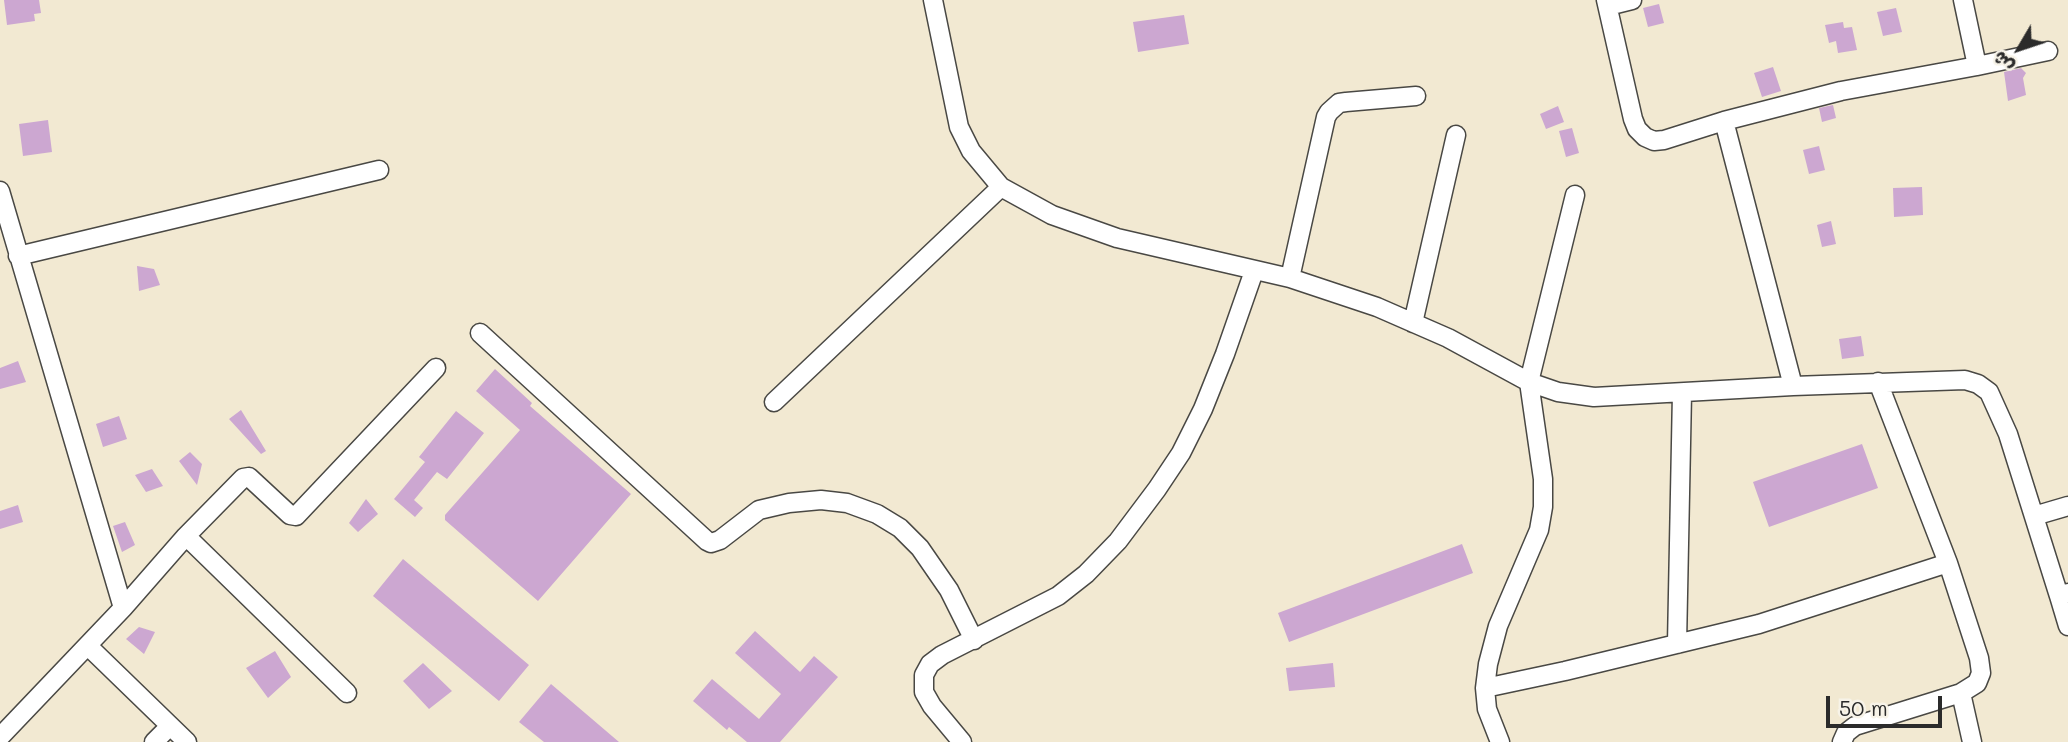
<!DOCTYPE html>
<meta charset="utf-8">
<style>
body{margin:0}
#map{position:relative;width:2068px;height:742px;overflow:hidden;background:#f2e9d2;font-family:Mali,"Playpen Sans Arabic",sans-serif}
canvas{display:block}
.north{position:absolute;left:1984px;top:14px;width:70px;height:70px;-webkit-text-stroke:5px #f7f3e8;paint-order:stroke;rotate:231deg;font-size:19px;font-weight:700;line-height:28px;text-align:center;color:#2b2b2b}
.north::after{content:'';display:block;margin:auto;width:24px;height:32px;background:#2b2b2b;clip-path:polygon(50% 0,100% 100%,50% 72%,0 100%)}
.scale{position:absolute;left:1826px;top:696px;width:116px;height:32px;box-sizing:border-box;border:4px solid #2b2b2b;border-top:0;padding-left:9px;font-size:21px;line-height:24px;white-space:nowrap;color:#2b2b2b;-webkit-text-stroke:5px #f7f3e8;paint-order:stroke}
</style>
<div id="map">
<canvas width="2068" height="742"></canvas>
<div class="north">ش</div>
<div class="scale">50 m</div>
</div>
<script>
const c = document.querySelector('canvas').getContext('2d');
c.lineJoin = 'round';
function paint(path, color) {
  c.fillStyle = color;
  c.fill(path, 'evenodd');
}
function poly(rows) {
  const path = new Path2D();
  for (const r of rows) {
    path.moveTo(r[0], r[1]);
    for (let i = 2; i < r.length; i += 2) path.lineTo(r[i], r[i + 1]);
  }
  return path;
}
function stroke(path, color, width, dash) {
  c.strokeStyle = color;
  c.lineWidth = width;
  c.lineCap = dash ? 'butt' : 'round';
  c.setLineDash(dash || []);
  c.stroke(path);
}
paint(poly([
 [4,0,39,0,41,13,34,14,35,21,7,25],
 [1659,4,1664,23,1648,27,1643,8],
 [1896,8,1902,32,1883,36,1877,12],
 [1184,15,1189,44,1138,52,1133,22],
 [1843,22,1844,28,1852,27,1857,50,1838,53,1836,41,1829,43,1825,25],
 [1773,67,1781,91,1762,97,1754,73],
 [2021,68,2026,73,2023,78,2026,95,2008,101,2004,72],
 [1833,105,1836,118,1822,122,1819,108],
 [1558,106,1564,122,1546,129,1540,114],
 [48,120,52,152,23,156,19,124],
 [1572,128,1579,153,1566,157,1559,131],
 [1819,146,1825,170,1809,174,1803,150],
 [1922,187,1923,215,1894,217,1893,188],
 [1831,221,1836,244,1822,247,1817,225],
 [137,266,154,269,160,285,139,291],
 [1861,336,1864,356,1842,359,1839,339],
 [18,361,26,382,0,389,0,368],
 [495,369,532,403,530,406,631,494,538,601,445,520,445,515,520,430,476,391],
 [241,410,266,451,261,454,229,419],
 [456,411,484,433,447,479,437,472,414,500,423,508,415,517,394,499,425,462,419,457],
 [119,416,127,439,103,447,96,424],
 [1862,444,1878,488,1769,527,1753,482],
 [190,452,202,464,197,485,179,461],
 [152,469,163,486,146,492,135,475],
 [366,499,378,514,358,532,349,523],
 [18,505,23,522,0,529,0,511],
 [125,522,135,545,122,552,113,526],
 [1462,544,1473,573,1289,642,1278,613],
 [403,559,529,665,499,701,373,596],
 [139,627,155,632,144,654,126,639],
 [755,631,800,672,814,656,838,677,780,742,747,742,729,727,727,730,693,701,712,679,759,719,781,694,735,653],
 [275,651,291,677,268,698,246,668],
 [423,663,452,691,429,709,403,681],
 [1333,663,1335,687,1289,691,1286,668],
 [551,684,619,742,544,742,519,722]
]), '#cca7d1');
const street = poly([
 [933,0,959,127,971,151,1001,187,1052,215,1117,238,1290,278,1377,307,1448,338,1529,382,1543,479,1543,507,1539,530,1498,626,1488,664,1485,688,1487,709,1500,742],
 [1606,0,1633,119,1637,129,1645,137,1654,141,1664,140,1724,121,1841,91,1977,66],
 [1963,0,1977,66,2048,51],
 [1608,6,1632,0],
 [1724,121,1793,386,1965,380,1978,384,1989,392,2008,434,2059,596],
 [0,191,123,608],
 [1575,195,1529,382,1558,392,1594,397,1793,386],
 [18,256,379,170],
 [1290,278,1326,117,1329,112,1339,103,1346,102,1416,96],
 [1413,323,1456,135],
 [480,333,707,541,711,543,720,540,759,510,789,503,821,500,847,503,877,514,900,528,920,548,949,590,974,640],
 [774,402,1001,187],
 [2034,516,2068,506],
 [186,536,347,693],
 [2068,593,2059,596,2068,626],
 [1677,644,1682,393],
 [88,646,187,742],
 [1485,688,1565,671,1759,624,1948,563,1878,382],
 [1961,693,1972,742],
 [0,737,123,608,186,536,243,478,249,477,290,515,296,516,436,368],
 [154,742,170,726],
 [962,742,932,706,924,692,924,675,930,664,942,655,1058,596,1086,574,1118,541,1157,489,1181,453,1203,409,1225,354,1254,271],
 [1842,742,1846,733,1855,726,1961,693,1977,683,1981,673,1979,658,1948,563]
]);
stroke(street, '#494844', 21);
stroke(street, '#fff', 18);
</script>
